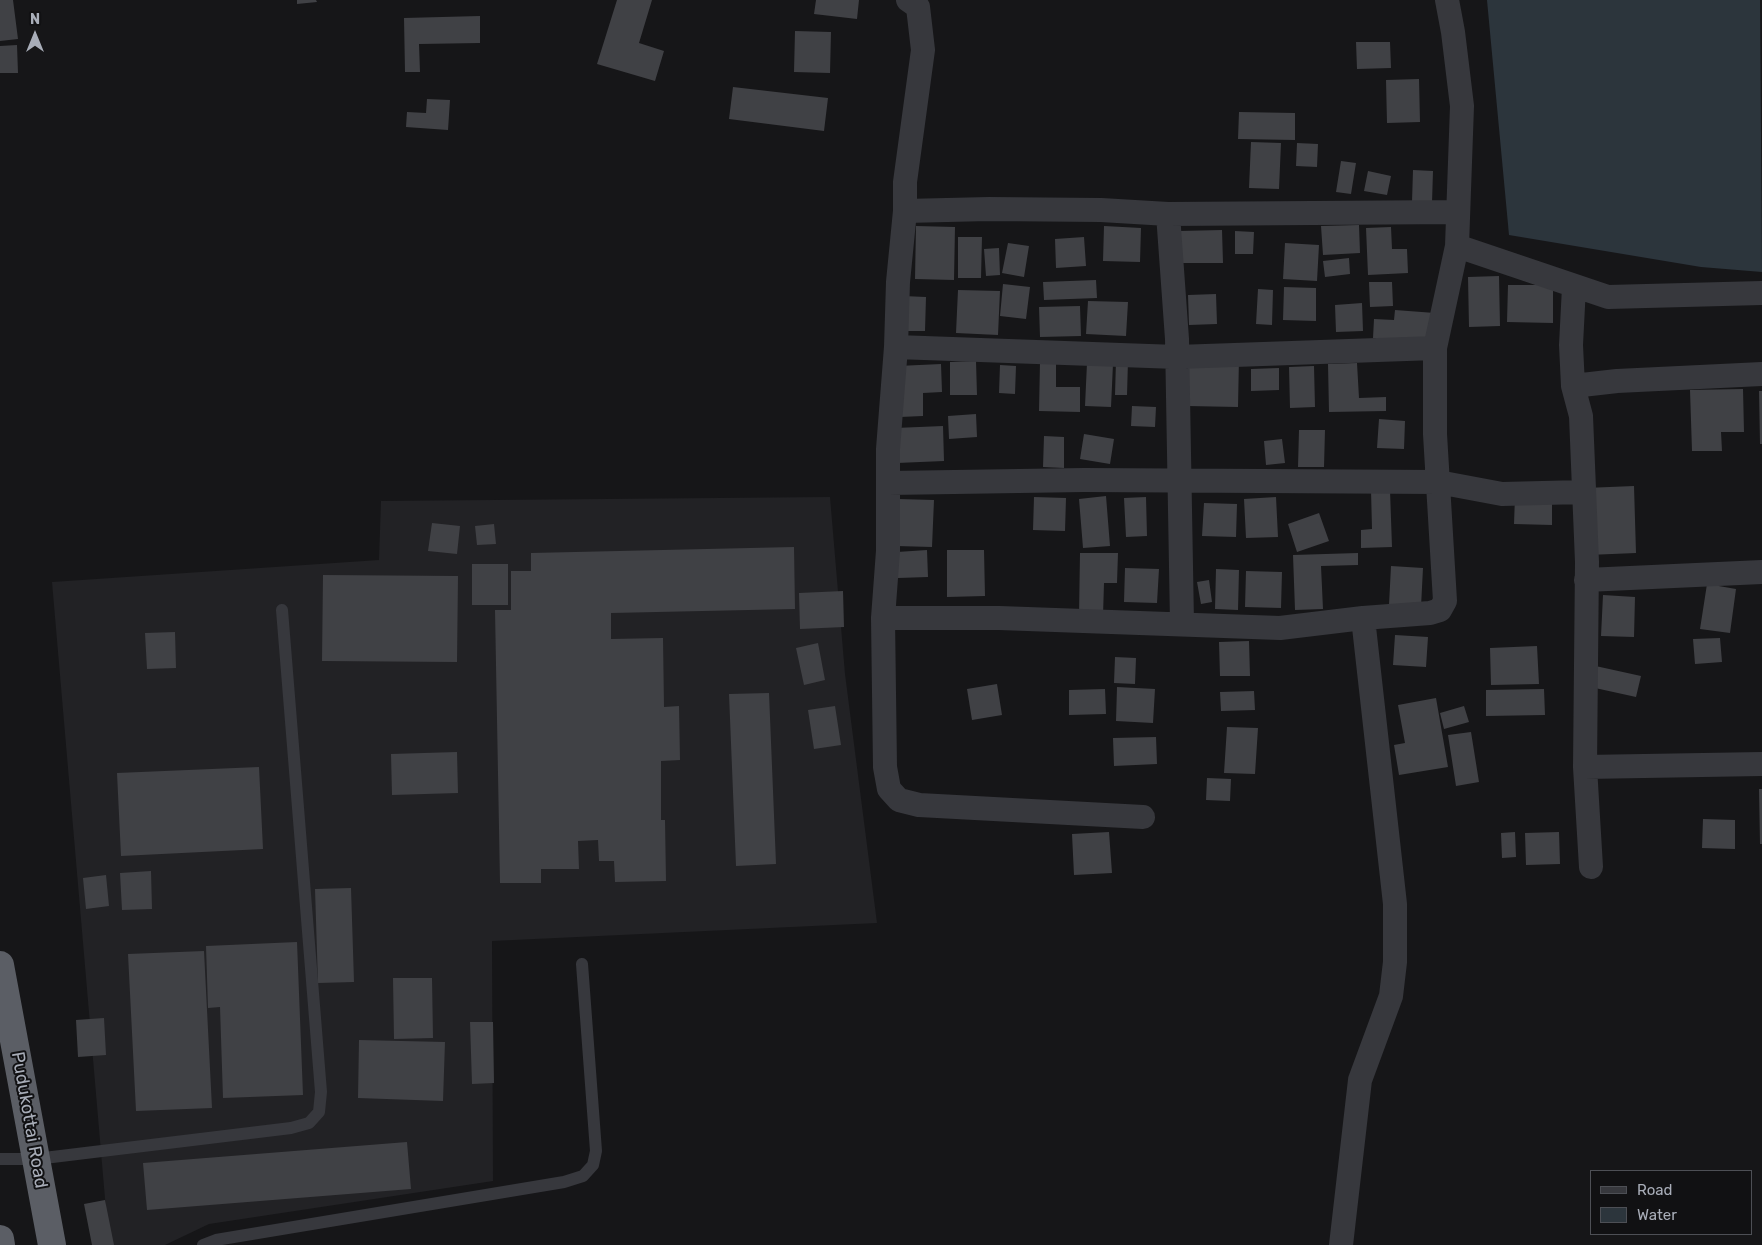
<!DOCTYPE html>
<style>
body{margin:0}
#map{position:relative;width:1762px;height:1245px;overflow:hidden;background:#161618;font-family:Rubik,sans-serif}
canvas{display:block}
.legend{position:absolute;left:1590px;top:1170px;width:162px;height:65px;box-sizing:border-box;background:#111113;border:1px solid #4d4f55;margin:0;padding:6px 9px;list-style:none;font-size:15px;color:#a8adb8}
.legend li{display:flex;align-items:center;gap:10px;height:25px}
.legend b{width:25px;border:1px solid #4d4f55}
.north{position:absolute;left:10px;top:10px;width:50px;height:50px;-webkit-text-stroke:4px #111113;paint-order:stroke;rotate:0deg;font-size:14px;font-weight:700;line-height:20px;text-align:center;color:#a8adb8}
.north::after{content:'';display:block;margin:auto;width:18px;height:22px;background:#a8adb8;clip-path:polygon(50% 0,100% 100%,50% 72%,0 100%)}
</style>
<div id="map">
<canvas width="1762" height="1245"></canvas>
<ul class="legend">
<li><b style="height:6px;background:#37383d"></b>Road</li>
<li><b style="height:14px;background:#2c353c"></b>Water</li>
</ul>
<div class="north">N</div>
</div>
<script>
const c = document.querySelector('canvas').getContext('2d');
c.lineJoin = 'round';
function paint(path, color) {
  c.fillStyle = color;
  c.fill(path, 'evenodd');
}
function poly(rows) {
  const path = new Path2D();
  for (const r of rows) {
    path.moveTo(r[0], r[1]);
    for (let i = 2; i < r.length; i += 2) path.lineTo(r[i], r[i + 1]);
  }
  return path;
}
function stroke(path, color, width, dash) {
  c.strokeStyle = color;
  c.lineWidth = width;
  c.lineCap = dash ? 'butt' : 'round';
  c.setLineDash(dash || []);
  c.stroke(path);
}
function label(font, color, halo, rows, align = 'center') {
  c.font = font + ' Rubik,sans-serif';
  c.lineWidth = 4;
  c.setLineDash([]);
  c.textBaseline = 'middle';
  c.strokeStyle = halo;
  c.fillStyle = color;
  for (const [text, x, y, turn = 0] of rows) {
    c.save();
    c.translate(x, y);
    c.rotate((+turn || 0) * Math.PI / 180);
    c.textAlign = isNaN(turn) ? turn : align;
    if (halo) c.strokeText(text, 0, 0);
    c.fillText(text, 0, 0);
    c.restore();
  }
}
paint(poly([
 [830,497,845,674,877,923,492,941,493,1181,209,1224,165,1245,109,1245,52,582,379,560,381,501]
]), '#222225');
paint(poly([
 [1487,0,1760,0,1762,272,1701,267,1509,235]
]), '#2c353c');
paint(poly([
 [0,0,13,0,18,39,0,41],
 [297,0,316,0,317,2,297,4],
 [617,0,652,0,639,43,664,51,655,81,597,64],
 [816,0,859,0,857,19,814,14],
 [480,16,480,43,419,44,420,72,405,72,404,18],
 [795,31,831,32,830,73,794,72],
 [1356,42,1390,42,1391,68,1357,69],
 [17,45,18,73,0,73,0,46],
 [1419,79,1420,122,1387,123,1386,80],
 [733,87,828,98,824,131,729,119],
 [427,99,450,100,448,130,406,127,407,112,426,113],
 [1239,112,1295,113,1295,140,1238,139],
 [1251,142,1281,143,1279,189,1249,188],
 [1297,143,1318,144,1317,167,1296,166],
 [1341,161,1356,163,1351,194,1336,192],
 [1413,170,1433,171,1432,203,1412,202],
 [1368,171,1391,176,1387,195,1364,191],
 [1359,225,1360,253,1323,255,1321,226],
 [916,226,955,227,954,280,915,279],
 [1104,226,1141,228,1140,262,1103,261],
 [1391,227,1392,249,1407,249,1408,273,1368,275,1366,228],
 [1222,230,1223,263,1180,263,1179,231],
 [1235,231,1254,232,1253,254,1235,254],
 [958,237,982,237,981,278,958,278],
 [1084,237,1086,266,1056,268,1055,239],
 [1008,243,1029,246,1024,277,1002,273],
 [1285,243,1319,245,1317,281,1283,279],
 [999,248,1000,275,986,276,984,249],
 [1349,258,1350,274,1325,277,1323,261],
 [1499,276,1500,326,1469,327,1468,277],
 [1096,280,1097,298,1044,300,1043,282],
 [1369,282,1392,282,1393,306,1370,307],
 [1003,284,1030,287,1026,319,1000,316],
 [1508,285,1553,285,1553,323,1507,322],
 [1284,287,1316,288,1316,321,1283,320],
 [1258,289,1273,290,1272,325,1256,324],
 [958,290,1000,291,998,335,956,333],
 [1216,294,1217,324,1189,325,1188,295],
 [903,296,926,297,925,331,902,331],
 [1088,301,1128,302,1126,336,1086,334],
 [1362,303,1363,331,1336,332,1335,305],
 [1080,306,1081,336,1040,337,1039,307],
 [1395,310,1435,313,1434,340,1373,338,1374,319,1394,320],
 [1188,357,1239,358,1238,407,1187,406],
 [1116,360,1128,361,1127,395,1115,395],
 [976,361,977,395,950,395,950,362],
 [1040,362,1056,362,1056,387,1080,387,1080,412,1039,411],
 [1087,363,1113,364,1111,407,1085,406],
 [1357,363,1359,398,1386,397,1386,411,1329,412,1328,364],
 [941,364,942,392,923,393,923,416,900,417,898,366],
 [1000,365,1016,366,1015,394,999,393],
 [1314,366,1315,407,1290,408,1289,367],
 [1279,368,1279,390,1251,391,1251,369],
 [1743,389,1744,432,1721,432,1722,451,1692,451,1690,390],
 [1759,391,1762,391,1762,444,1760,444],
 [1132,406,1156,407,1155,427,1131,426],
 [976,414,977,437,949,439,948,416],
 [1379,419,1405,421,1404,449,1377,448],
 [943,426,944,461,897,463,895,428],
 [1299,430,1325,430,1324,467,1298,467],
 [1084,434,1114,439,1110,464,1080,459],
 [1044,436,1064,437,1064,468,1043,467],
 [1282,439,1285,463,1266,465,1264,441],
 [1634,486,1636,553,1588,555,1585,488],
 [1371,490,1390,490,1392,547,1361,548,1361,530,1372,529],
 [1552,495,1552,525,1514,524,1515,496],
 [1106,496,1110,546,1083,548,1079,499],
 [1034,497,1066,498,1065,531,1033,530],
 [1146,497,1147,536,1126,537,1124,498],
 [1276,497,1278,537,1246,538,1244,499],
 [898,499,934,500,932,547,896,546],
 [1204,503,1237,504,1236,537,1202,536],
 [1319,513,1329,541,1297,552,1288,524],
 [432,523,460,526,457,554,428,551],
 [494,524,496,544,477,545,475,526],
 [794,547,795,609,611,613,611,639,663,638,664,707,679,706,680,760,661,761,661,820,665,820,666,881,615,882,614,861,599,861,598,840,578,841,579,869,541,869,541,883,500,883,495,610,511,610,511,571,531,571,531,553],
 [927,550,928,577,898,578,897,552],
 [947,550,984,550,985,596,947,597],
 [1080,553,1118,553,1117,583,1104,583,1103,616,1079,616],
 [1358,553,1358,565,1321,566,1323,609,1295,610,1293,555],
 [472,564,508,564,508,605,472,605],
 [1391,566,1423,568,1421,607,1389,605],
 [1125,568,1159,569,1157,603,1124,602],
 [1216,569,1239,570,1238,610,1215,609],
 [1246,571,1282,572,1281,608,1245,607],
 [323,575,458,576,457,662,322,661],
 [1209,580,1212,602,1201,604,1197,582],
 [1707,584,1736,589,1730,633,1700,629],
 [843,591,844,627,800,629,799,593],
 [1603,595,1635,597,1634,637,1601,636],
 [175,632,176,668,147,669,145,633],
 [1395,635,1428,637,1426,667,1393,665],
 [1720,638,1722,662,1695,664,1693,639],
 [1249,641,1250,676,1220,676,1219,642],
 [818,643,825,680,804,685,796,648],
 [1537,646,1539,684,1491,685,1490,648],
 [1115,657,1136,658,1135,684,1114,683],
 [1591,665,1641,676,1636,697,1586,686],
 [997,684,1002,715,972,720,967,689],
 [1117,687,1155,689,1153,723,1116,721],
 [1105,689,1106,714,1069,715,1069,690],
 [1544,689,1545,715,1486,716,1486,690],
 [1254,691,1255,710,1221,711,1220,692],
 [769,693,776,864,736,866,729,694],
 [1436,698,1448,767,1399,775,1394,745,1405,743,1398,705],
 [835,706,841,745,814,749,808,710],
 [1464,706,1469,722,1444,729,1440,713],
 [1227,727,1258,728,1255,774,1224,773],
 [1471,732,1479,782,1456,786,1448,735],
 [1156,737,1157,764,1114,766,1113,738],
 [457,752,458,793,392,795,391,754],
 [259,767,263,849,121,856,117,773],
 [1207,778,1231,779,1230,801,1206,800],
 [1759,789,1762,789,1762,844,1760,844],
 [1703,819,1735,820,1735,849,1702,848],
 [1109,832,1112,873,1074,875,1072,834],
 [1515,832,1516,857,1502,858,1501,833],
 [1559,832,1560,864,1526,865,1525,833],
 [151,871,152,909,122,910,120,873],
 [106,875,109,906,86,909,83,878],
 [351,888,354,982,318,983,315,889],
 [297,942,303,1095,223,1098,220,1007,208,1008,206,946],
 [204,951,212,1108,136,1111,128,954],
 [393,978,432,978,433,1038,394,1039],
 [104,1018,106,1055,78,1057,76,1020],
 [470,1022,493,1022,494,1083,472,1084],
 [359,1040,445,1042,443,1101,358,1098],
 [407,1142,411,1189,147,1210,143,1163],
 [105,1200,114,1245,92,1245,84,1204]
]), '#404145');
stroke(poly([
 [0,1159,36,1159,291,1128,309,1123,319,1112,321,1092,282,610],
 [203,1245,216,1240,564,1182,583,1176,593,1165,596,1151,582,964]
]), '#37383d', 12);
stroke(poly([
 [908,0,918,7,923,50,905,182,905,211,898,282,896,347,888,449,888,551,883,618,885,767,889,789,899,800,919,805,1143,817],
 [905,211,989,209,1101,210,1168,214,1457,212],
 [1168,214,1177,339,1182,623],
 [1457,246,1608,297,1762,293],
 [1574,287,1571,345,1573,386,1581,416,1587,562,1585,767,1591,867],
 [896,347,1177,357,1435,348],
 [1573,386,1617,381,1762,374],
 [889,483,1084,480,1438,482,1502,494,1583,492],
 [1586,580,1762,572],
 [883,618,999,618,1280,628,1363,618,1430,613,1440,610,1445,601,1435,434,1435,348,1457,246,1462,106,1453,32,1447,0],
 [1585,767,1762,764],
 [1341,1245,1360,1080,1391,996,1395,962,1395,904,1363,618]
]), '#37383d', 24);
stroke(poly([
 [0,965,52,1245],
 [0,1239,1,1245]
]), '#5b5e65', 28);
label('18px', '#a8adb8', '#111113', [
 ["Pudukottai Road",29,1120,80]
]);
</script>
